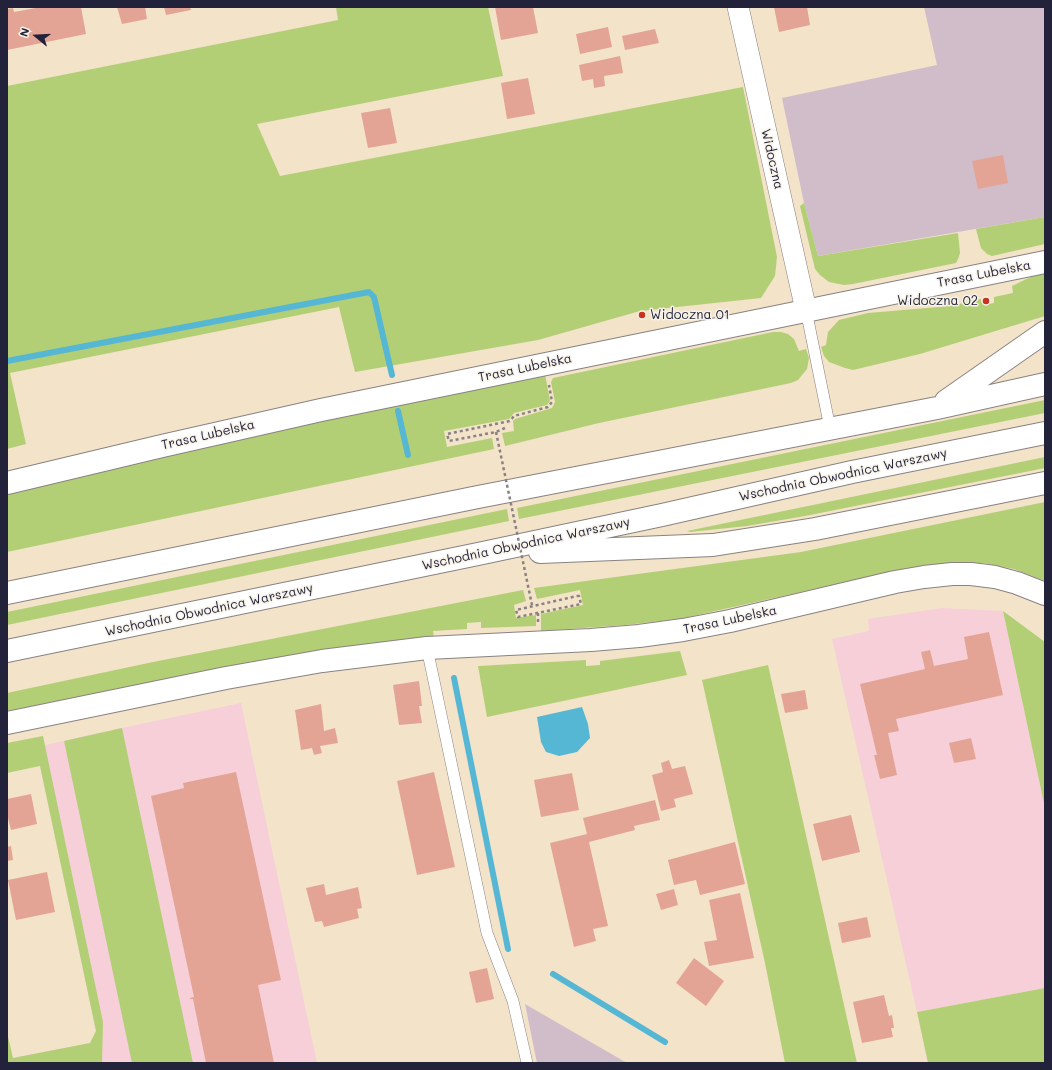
<!DOCTYPE html>
<style>
body{margin:0}
#map{position:relative;width:1052px;height:1070px;overflow:hidden;background:#f3e3c9;font-family:Mali,sans-serif}
canvas{display:block}
.frame{position:absolute;inset:0;border:8px solid #22223b;pointer-events:none}
.north{position:absolute;left:16px;top:16px;width:40px;height:40px;-webkit-text-stroke:3px #f7f3e8;paint-order:stroke;rotate:288deg;font-size:11px;font-weight:700;line-height:16px;text-align:center;color:#22223b}
.north::after{content:'';display:block;margin:auto;width:14px;height:18px;background:#22223b;clip-path:polygon(50% 0,100% 100%,50% 72%,0 100%)}
</style>
<div id="map">
<canvas width="1052" height="1070"></canvas>
<div class="frame"></div>
<div class="north">N</div>
</div>
<script>
const c = document.querySelector('canvas').getContext('2d');
c.lineJoin = 'round';
function paint(path, color) {
  c.fillStyle = color;
  c.fill(path, 'evenodd');
}
function poly(rows) {
  const path = new Path2D();
  for (const r of rows) {
    path.moveTo(r[0], r[1]);
    for (let i = 2; i < r.length; i += 2) path.lineTo(r[i], r[i + 1]);
  }
  return path;
}
function stroke(path, color, width, dash) {
  c.strokeStyle = color;
  c.lineWidth = width;
  c.lineCap = dash ? 'butt' : 'round';
  c.setLineDash(dash || []);
  c.stroke(path);
}
function label(font, color, halo, rows, align = 'center') {
  c.font = font + ' Mali,sans-serif';
  c.lineWidth = 3;
  c.setLineDash([]);
  c.textBaseline = 'middle';
  c.strokeStyle = halo;
  c.fillStyle = color;
  for (const [text, x, y, turn = 0] of rows) {
    c.save();
    c.translate(x, y);
    c.rotate((+turn || 0) * Math.PI / 180);
    c.textAlign = isNaN(turn) ? turn : align;
    if (halo) c.strokeText(text, 0, 0);
    c.fillText(text, 0, 0);
    c.restore();
  }
}
paint(poly([
 [942,608,1003,611,1045,808,1045,988,917,1012,832,639,869,631,868,619],
 [241,703,317,1063,13,1063,13,1058,90,1043,96,1031,36,746,45,745,122,728]
]), '#f6cfd8');
paint(poly([
 [924,7,1045,7,1045,217,818,256,804,203,782,98,937,65],
 [525,1004,627,1063,537,1063]
]), '#d1bdca');
paint(poly([
 [336,7,488,7,503,76,257,124,280,176,743,87,777,257,775,276,761,298,640,311,538,340,355,372,339,307,10,373,26,444,7,449,7,86,338,20],
 [804,203,818,256,958,233,960,253,958,259,956,263,853,284,844,285,829,282,820,275,815,269,800,206],
 [1045,217,1045,244,992,256,987,254,981,248,976,229],
 [1045,270,1045,316,920,354,853,370,845,368,829,362,824,356,821,347,826,345,828,332,839,320,868,313,950,306,981,299,983,305,994,303,994,297,1013,293,1012,286],
 [773,332,781,332,788,334,794,339,799,351,806,349,809,358,807,369,798,380,791,383,599,423,505,446,502,433,514,431,513,421,515,419,552,408,555,402,551,382,553,378],
 [545,374,550,401,547,405,514,413,509,419,444,431,447,447,492,438,494,449,7,552,7,493,349,413],
 [1045,400,1045,413,519,519,517,508],
 [1045,457,1045,468,805,516,747,526,690,532,687,531],
 [1045,502,1045,581,1014,569,983,563,949,563,905,569,679,619,625,625,541,631,541,614,583,605,580,590,537,599,534,588,801,552],
 [507,509,509,521,7,625,7,612],
 [523,590,526,601,514,605,516,618,536,615,536,626,481,628,481,622,467,623,467,629,433,631,434,638,239,665,7,711,7,693,153,662],
 [1003,611,1045,642,1045,808],
 [680,651,687,675,487,717,478,666,586,660,586,666,600,665,600,661],
 [768,665,831,947,857,1063,785,1063,765,963,702,680],
 [122,728,193,1063,132,1063,64,741],
 [43,736,103,1022,102,1063,7,1063,7,1032,13,1058,90,1043,96,1031,40,766,7,773,7,743],
 [1045,988,1045,1063,928,1063,917,1012]
]), '#b3cf75');
paint(poly([
 [582,707,588,724,590,738,577,752,559,756,546,752,541,742,537,717]
]), '#55b7d3');
stroke(poly([
 [7,361,369,292,374,297,392,375],
 [398,411,408,455],
 [454,678,508,949],
 [553,974,665,1042]
]), '#55b7d3', 6);
paint(poly([
 [41,7,81,7,86,34,7,50,7,9,13,8,14,12],
 [117,7,145,7,147,19,122,24],
 [164,7,190,7,191,10,166,15],
 [495,7,533,7,538,33,501,40],
 [774,7,807,7,810,25,779,32],
 [608,27,612,47,580,54,576,34],
 [655,29,659,43,625,50,622,36],
 [620,56,623,73,604,76,605,86,594,88,593,79,582,81,579,65],
 [528,78,535,114,507,119,501,83],
 [390,108,397,143,368,148,361,113],
 [1003,155,1008,183,978,189,972,161],
 [989,632,1003,695,896,719,899,731,888,733,897,775,880,779,874,755,877,755,860,684,925,669,921,652,930,650,934,666,968,659,964,637],
 [419,681,422,706,419,706,422,723,399,725,393,685],
 [805,690,808,709,785,713,781,694],
 [321,704,324,731,335,728,338,743,320,746,322,753,314,755,312,748,301,750,295,710],
 [971,738,976,759,954,763,949,743],
 [669,760,672,769,685,766,693,794,674,799,676,807,661,811,652,775,663,772,661,763],
 [236,772,281,980,258,985,274,1063,206,1063,193,999,190,999,190,998,194,997,151,796,184,788,183,783],
 [434,772,455,867,417,875,397,781],
 [572,773,579,810,541,817,534,780],
 [31,794,37,824,11,830,7,814,7,799],
 [655,800,660,820,634,826,635,830,589,842,608,926,593,929,596,941,574,947,550,843,587,834,583,818],
 [851,815,860,852,822,861,813,824],
 [735,842,745,884,700,895,696,880,674,885,668,860],
 [11,846,13,860,7,861,7,847],
 [47,872,55,912,16,920,8,880],
 [324,884,326,895,358,887,362,908,357,909,359,918,324,927,322,921,315,922,306,888],
 [674,889,678,905,661,910,656,894],
 [740,893,754,958,709,966,704,942,717,940,709,900],
 [867,917,871,937,842,943,838,923],
 [694,958,724,981,706,1006,676,983],
 [487,968,494,999,476,1003,469,972],
 [884,995,889,1016,892,1015,894,1028,891,1028,893,1037,862,1043,853,1002]
]), '#e4a495');
const lane = poly([
 [806,310,830,428],
 [427,648,487,933,513,1001,527,1063]
]);
const street = poly([
 [738,7,806,310]
]);
const secondary = poly([
 [7,483,162,446,321,410,1045,262],
 [7,723,226,678,322,661,427,648,591,640,639,636,683,630,730,621,895,582,924,577,952,574,971,574,995,577,1017,583,1045,594]
]);
const highway = poly([
 [946,401,1045,332],
 [540,552,713,545,815,529,1045,483],
 [7,593,478,497,937,408,1045,384],
 [7,651,478,554,662,515,852,472,1045,433]
]);
stroke(lane, '#8a8282', 12);
stroke(street, '#8a8282', 22);
stroke(secondary, '#8a8282', 24);
stroke(highway, '#8a8282', 24);
stroke(poly([
 [505,428,496,432,449,441,447,434,510,421,514,416,548,407,552,402,549,385],
 [577,596,579,596,581,604,518,617,516,610,577,596],
 [538,613,538,622]
]), '#8a8282', 2.5, [3, 3]);
stroke(lane, '#fff', 11);
stroke(street, '#fff', 21);
stroke(secondary, '#fff', 22);
stroke(highway, '#fff', 22);
stroke(poly([
 [496,432,532,605]
]), '#8a8282', 2.5, [3, 3]);
for (const [x, y, r, color] of [
 [986,301,4,"#c8321e"],
 [642,315,4,"#c8321e"]
]) {
  const dot = new Path2D();
  dot.arc(x, y, r, 0, 2 * Math.PI);
  c.fillStyle = color;
  c.fill(dot);
  stroke(dot, '#f7f3e8', 1.5);
}
label('13px', '#22223b', '#f7f3e8', [
 ["Widoczna",772,159,77],
 ["Trasa Lubelska",984,274,-11],
 ["Trasa Lubelska",525,368,-12],
 ["Trasa Lubelska",208,435,-13],
 ["Wschodnia Obwodnica Warszawy",843,475,-12],
 ["Wschodnia Obwodnica Warszawy",526,544,-12],
 ["Wschodnia Obwodnica Warszawy",209,610,-12],
 ["Trasa Lubelska",730,620,-12]
]);
label('13px', '#22223b', '#f7f3e8', [
 ["Widoczna 02",978,301],
 ["Widoczna 01",650,315,"left"]
], 'right');
</script>
